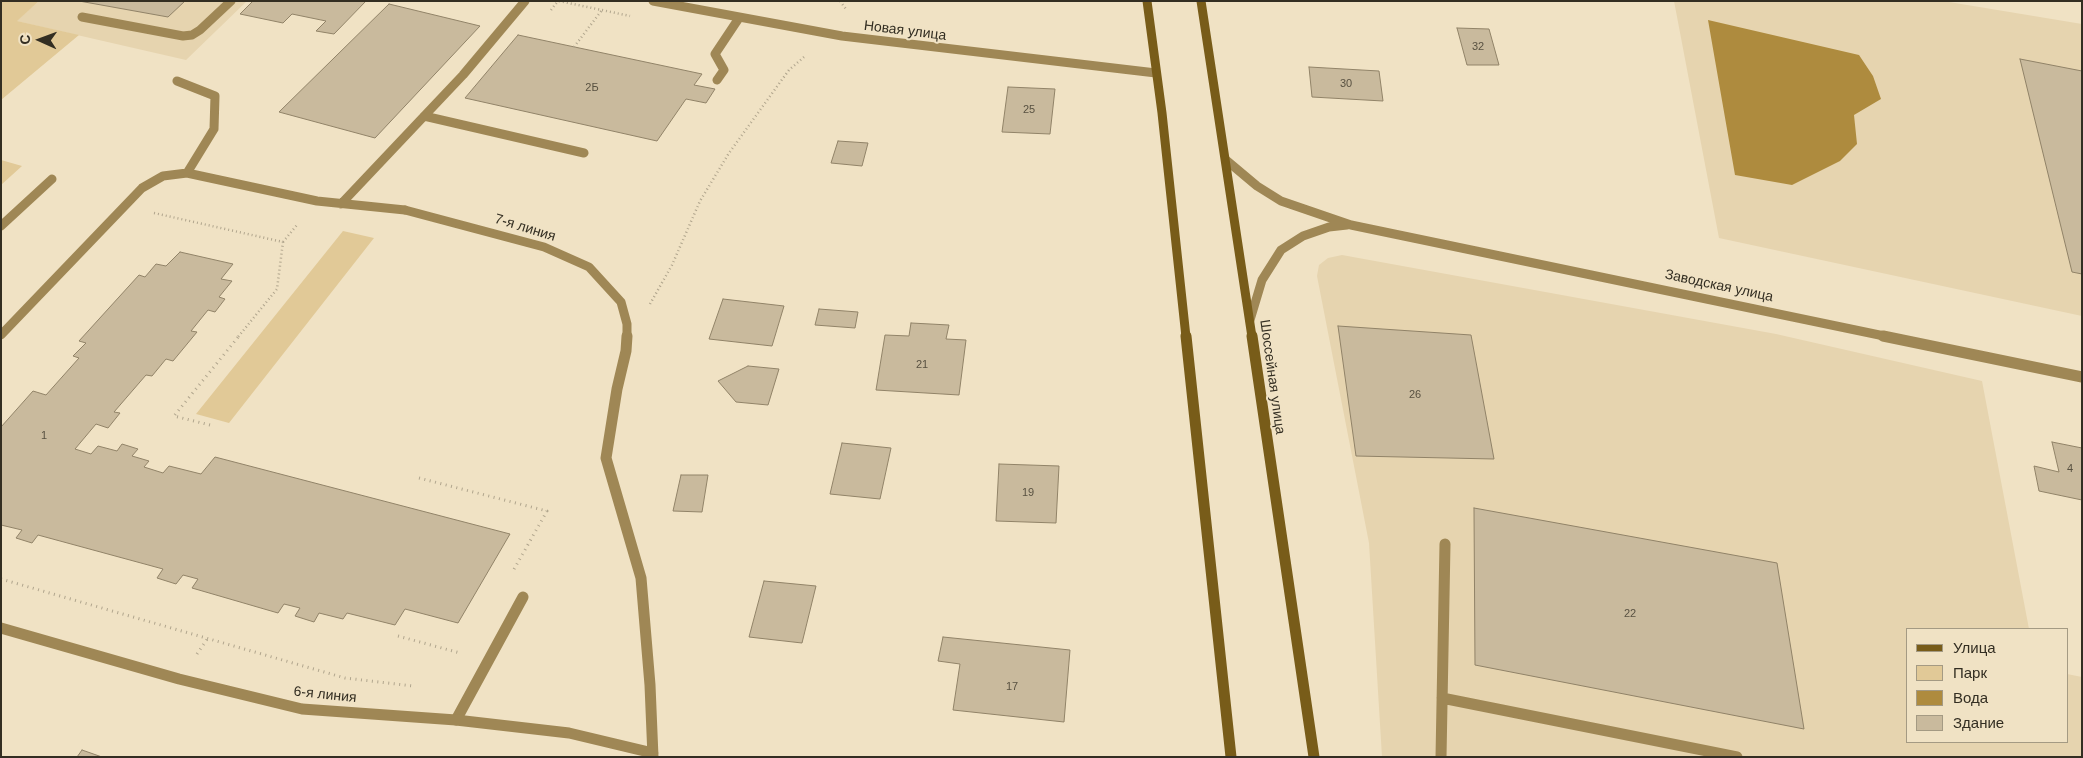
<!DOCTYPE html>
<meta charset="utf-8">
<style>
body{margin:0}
#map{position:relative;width:2083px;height:758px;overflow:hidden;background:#f0e2c4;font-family:Arial,sans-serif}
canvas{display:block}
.frame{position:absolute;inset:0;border:2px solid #332e22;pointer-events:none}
.legend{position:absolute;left:1906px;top:628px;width:162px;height:115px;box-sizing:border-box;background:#f0e2c4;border:1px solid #a49a83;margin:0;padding:6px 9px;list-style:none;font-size:15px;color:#332e22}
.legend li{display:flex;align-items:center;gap:10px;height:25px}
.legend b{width:25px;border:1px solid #a49a83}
.north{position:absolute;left:15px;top:15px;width:50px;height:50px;-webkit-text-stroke:4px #f0e2c4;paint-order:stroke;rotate:272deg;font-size:14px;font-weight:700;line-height:20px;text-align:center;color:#332e22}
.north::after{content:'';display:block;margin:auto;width:18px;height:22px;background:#332e22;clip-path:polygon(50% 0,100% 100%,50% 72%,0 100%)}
</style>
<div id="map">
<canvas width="2083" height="758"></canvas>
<div class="frame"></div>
<ul class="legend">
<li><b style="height:6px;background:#785c19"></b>Улица</li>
<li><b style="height:14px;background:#e1c997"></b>Парк</li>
<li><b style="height:14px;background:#ae8b3e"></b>Вода</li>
<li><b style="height:14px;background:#c9ba9d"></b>Здание</li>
</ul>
<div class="north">С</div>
</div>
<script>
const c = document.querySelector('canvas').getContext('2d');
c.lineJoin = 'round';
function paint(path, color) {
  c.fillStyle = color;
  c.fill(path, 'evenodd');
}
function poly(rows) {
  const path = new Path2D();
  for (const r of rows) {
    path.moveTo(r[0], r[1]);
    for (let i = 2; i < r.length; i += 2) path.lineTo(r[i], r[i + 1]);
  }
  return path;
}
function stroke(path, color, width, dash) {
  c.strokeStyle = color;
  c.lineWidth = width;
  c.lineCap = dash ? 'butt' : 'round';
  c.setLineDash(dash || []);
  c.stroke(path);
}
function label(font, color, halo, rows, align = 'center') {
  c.font = font + ' Arial,sans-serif';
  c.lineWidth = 4;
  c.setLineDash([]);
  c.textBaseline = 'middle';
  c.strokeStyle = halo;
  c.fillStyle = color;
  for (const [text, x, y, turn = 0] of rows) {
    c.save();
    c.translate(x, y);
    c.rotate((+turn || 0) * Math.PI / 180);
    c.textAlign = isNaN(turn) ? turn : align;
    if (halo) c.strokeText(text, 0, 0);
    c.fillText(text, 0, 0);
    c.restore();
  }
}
paint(poly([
 [39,1,247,1,186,60,16,21],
 [1674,1,1943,1,2082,24,2082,316,1719,238],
 [1342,255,1776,334,1982,381,2029,629,1907,629,1907,742,2067,742,2067,674,2082,677,2082,757,1382,757,1369,543,1317,276,1319,265,1328,258]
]), '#e6d4af');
paint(poly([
 [1,1,39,1,17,21,79,35,1,100],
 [1,160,22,166,1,185],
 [343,231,374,238,229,423,196,414]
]), '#e1c997');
paint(poly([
 [1708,20,1859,55,1873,76,1881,99,1854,115,1857,144,1840,161,1792,185,1735,175]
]), '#ae8b3e');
const building = poly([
 [79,1,185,1,168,17,79,1],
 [253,1,366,1,334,34,316,31,326,21,292,14,283,23,240,14,253,1],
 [389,4,480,26,375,138,279,112,389,4],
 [1457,28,1489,29,1499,65,1467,65,1457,28],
 [518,35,702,74,694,85,715,89,706,103,686,99,657,141,465,98,518,35],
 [2020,59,2082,71,2082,274,2072,272,2020,59],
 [1309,67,1379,71,1383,101,1312,97,1309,67],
 [1008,87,1055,89,1050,134,1002,132,1008,87],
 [838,141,868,143,862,166,831,163,838,141],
 [180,252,233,264,221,279,232,281,219,297,225,299,215,312,208,310,191,331,197,332,173,361,166,359,152,376,146,375,114,412,120,413,108,428,96,424,75,449,91,454,98,446,117,451,122,444,138,449,132,456,149,461,144,467,163,473,169,466,201,474,215,457,510,534,458,623,405,609,395,625,347,613,343,619,319,613,314,622,295,616,300,608,284,604,278,613,192,588,198,579,183,575,176,584,157,578,163,569,38,535,32,543,16,538,22,530,1,525,1,427,33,391,46,395,79,358,73,356,86,343,79,341,139,275,145,277,156,264,166,266,180,252],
 [723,299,784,306,772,346,709,339,723,299],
 [819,309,858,312,855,328,815,325,819,309],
 [911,323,949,325,946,339,966,340,959,395,876,390,885,335,909,336,911,323],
 [1338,326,1471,335,1494,459,1356,456,1338,326],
 [748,366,779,369,768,405,736,402,718,381,748,366],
 [2052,442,2082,448,2082,500,2039,491,2034,466,2059,472,2052,442],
 [842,443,891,448,880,499,830,494,842,443],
 [999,464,1059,466,1056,523,996,521,999,464],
 [681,475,708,475,702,512,673,511,681,475],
 [1474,508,1777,563,1804,729,1475,665,1474,508],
 [764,581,816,586,802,643,749,637,764,581],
 [943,637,1070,650,1064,722,953,710,960,664,938,661,943,637],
 [82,750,102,757,77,757,82,750]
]);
paint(building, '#c9ba9d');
stroke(building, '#918368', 1);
stroke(poly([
 [559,1,630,16],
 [840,1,846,9],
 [551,10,558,1],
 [574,47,602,10],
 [154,213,283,242,277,289,238,337],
 [283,242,297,225],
 [650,304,672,265,700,201,729,153,789,70,804,57]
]), '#b0a58d', 2.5, [1, 3]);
stroke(poly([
 [210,425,174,416,239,336],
 [419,478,547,511,513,571],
 [1,579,345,678,413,686],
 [398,636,460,653],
 [197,654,208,638]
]), '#b0a58d', 3, [1, 4.5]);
stroke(poly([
 [82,17,183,36,192,35,200,30,231,1],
 [717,80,724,70,715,54,739,18],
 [177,81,215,96,214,129,187,173],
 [424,116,584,153],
 [341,204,463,75,525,1],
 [1,226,52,179],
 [1,335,142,188,163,176,187,173,317,201,405,210]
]), '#9f8755', 9);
stroke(poly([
 [1442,698,1737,757],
 [456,720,523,597],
 [1441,757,1445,544]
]), '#9f8755', 11);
stroke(poly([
 [653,1,842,36,1156,73],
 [1226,160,1257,186,1281,201,1351,225,1889,337],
 [405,210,544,247,589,267,621,302,627,324,627,337],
 [1250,320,1262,280,1281,250,1303,236,1329,227,1347,225]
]), '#9f8755', 9);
stroke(poly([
 [627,336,626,351,617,389,606,458,641,578,650,685,653,757],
 [1883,336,2082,377],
 [1,628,179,679,302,709,456,720,569,733,653,753]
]), '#9f8755', 11);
stroke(poly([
 [1147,1,1162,113,1186,337],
 [1201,1,1252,337]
]), '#785c19', 9);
stroke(poly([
 [1186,336,1231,757],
 [1252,336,1314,757]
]), '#785c19', 11);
label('11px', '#585141', null, [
 ["32",1478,47],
 ["30",1346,84],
 ["2Б",592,88],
 ["25",1029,110],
 ["21",922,365],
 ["26",1415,395],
 ["1",44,436],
 ["4",2070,469],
 ["19",1028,493],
 ["22",1630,614],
 ["17",1012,687]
]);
label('14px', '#332e22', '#f0e2c4', [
 ["Новая улица",905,31,7],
 ["7-я линия",525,228,17],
 ["Заводская улица",1719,286,12],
 ["Шоссейная улица",1272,377,82],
 ["6-я линия",325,695,6]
]);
</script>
